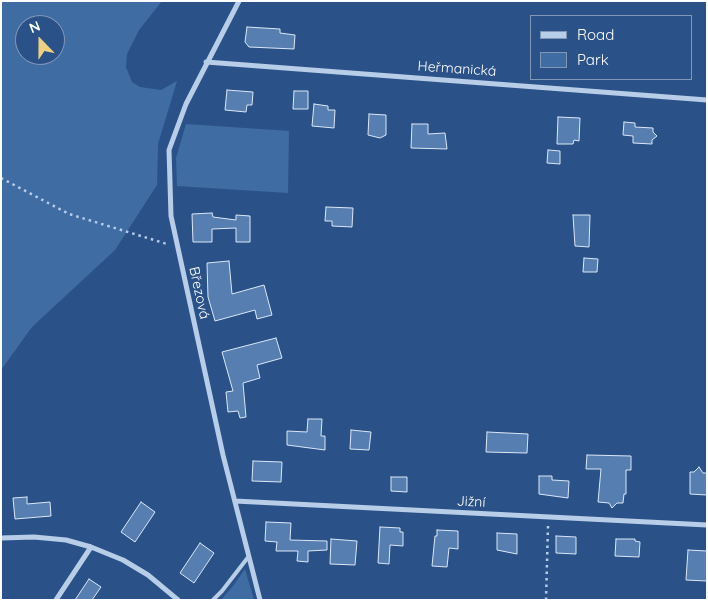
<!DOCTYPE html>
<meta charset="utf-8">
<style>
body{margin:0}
#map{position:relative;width:708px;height:601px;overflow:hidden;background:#2b5288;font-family:Quicksand,sans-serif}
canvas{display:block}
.frame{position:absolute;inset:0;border:2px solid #fff;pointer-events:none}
.legend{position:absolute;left:530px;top:15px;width:162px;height:65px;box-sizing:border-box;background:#2b5288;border:1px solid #8097b8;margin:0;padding:6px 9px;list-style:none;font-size:15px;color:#fff}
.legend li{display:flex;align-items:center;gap:10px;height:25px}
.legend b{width:25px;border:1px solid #8097b8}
.north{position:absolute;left:15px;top:15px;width:50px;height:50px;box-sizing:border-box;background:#2b5288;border:1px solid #8097b8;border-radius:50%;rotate:338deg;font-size:14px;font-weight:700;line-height:20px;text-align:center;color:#fff}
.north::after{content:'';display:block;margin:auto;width:18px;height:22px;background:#eed080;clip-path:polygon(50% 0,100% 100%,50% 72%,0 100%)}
</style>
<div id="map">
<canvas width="708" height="601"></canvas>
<div class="frame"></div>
<ul class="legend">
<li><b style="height:6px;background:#b8cde8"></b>Road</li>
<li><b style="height:14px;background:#406ca4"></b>Park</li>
</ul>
<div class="north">N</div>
</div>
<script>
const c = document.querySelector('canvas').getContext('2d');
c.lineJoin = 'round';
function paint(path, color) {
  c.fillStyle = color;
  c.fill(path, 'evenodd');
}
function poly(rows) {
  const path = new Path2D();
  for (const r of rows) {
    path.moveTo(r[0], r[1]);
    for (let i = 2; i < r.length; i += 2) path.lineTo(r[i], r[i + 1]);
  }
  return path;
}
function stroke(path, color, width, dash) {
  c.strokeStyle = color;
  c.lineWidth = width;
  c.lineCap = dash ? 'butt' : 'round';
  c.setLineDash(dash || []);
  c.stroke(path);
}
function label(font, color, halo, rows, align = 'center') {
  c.font = font + ' Quicksand,sans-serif';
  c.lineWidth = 4.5;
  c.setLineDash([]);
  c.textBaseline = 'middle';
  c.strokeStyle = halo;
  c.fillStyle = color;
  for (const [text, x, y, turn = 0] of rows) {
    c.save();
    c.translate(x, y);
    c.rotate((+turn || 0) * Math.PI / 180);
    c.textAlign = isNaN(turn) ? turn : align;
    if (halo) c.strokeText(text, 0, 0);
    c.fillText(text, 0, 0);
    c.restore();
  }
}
paint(poly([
 [1,1,162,1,139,30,127,54,126,67,132,82,140,87,161,90,177,81,158,144,157,185,115,250,32,327,1,370],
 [25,25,55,25,55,55,25,55],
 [186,124,289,131,288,193,177,186,176,158],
 [245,569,254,600,221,600,233,586]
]), '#406ca4');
const building = poly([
 [247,27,280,29,280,33,295,35,294,49,249,47,245,42,247,27],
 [227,90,253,92,252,105,247,105,246,112,225,110,227,90],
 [294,91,308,91,308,109,293,109,294,91],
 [314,104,328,106,328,110,335,110,334,128,312,126,314,104],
 [369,114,386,115,386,135,380,138,368,135,369,114],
 [558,117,580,118,579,141,574,140,573,144,557,144,558,117],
 [624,122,635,123,635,127,653,128,653,132,657,136,652,140,652,144,633,143,633,136,623,135,624,122],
 [412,124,428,124,428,134,445,133,447,149,411,148,412,124],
 [548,150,560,151,560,164,547,163,548,150],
 [326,207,353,208,352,227,332,226,332,221,325,221,326,207],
 [212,213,213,217,236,220,236,215,250,216,250,242,236,242,236,228,212,229,212,242,193,242,192,214,212,213],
 [573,215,590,215,589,247,575,246,573,215],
 [584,258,598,259,597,272,583,272,584,258],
 [229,261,232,294,264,285,272,315,257,319,255,310,215,321,208,297,207,263,229,261],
 [276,338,282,358,257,365,260,378,243,383,246,417,240,418,238,411,228,412,226,392,233,391,222,352,276,338],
 [308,419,322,419,321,436,325,436,325,450,287,445,287,431,307,432,308,419],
 [351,430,371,432,369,450,350,449,351,430],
 [487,432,528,434,527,453,486,452,487,432],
 [587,455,631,456,631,470,626,470,626,494,624,494,623,503,617,503,612,508,609,503,598,502,601,469,586,469,587,455],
 [253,461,282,462,281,482,252,481,253,461],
 [699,467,703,473,707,473,707,495,690,494,690,472,694,472,699,467],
 [539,476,552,476,552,480,569,481,568,498,539,494,539,476],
 [391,477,407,477,407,492,391,491,391,477],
 [27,497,27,504,50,502,51,516,15,519,13,498,27,497],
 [141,502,155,512,135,542,121,532,141,502],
 [266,522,291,523,290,540,327,541,327,550,308,551,308,562,297,561,298,551,276,551,277,542,265,541,266,522],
 [380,527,400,528,400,532,403,532,403,546,390,545,389,564,378,563,380,527],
 [437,530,458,531,458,549,449,548,447,567,432,566,435,536,437,536,437,530],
 [497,533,517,534,517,554,497,550,497,533],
 [556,536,576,537,576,554,556,553,556,536],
 [331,539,357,541,355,565,330,564,331,539],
 [616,539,635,539,635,541,640,542,639,557,615,556,616,539],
 [200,543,214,553,194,583,180,573,200,543],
 [688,550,707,551,707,581,686,580,688,550],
 [89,579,101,587,92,600,75,600,89,579]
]);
paint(building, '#577eb1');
stroke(building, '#dbe7f7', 1);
stroke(poly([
 [1,178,69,214,167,244],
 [546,600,548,526]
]), '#b8cde8', 2.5, [2.5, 4]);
stroke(poly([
 [213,600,222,591,249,556]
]), '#b8cde8', 4);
stroke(poly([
 [239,1,186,104,169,150,171,216,223,455,260,600],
 [206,62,707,100],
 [235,501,707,525],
 [1,538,34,537,66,540,91,547,123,560,148,575,178,600],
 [56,600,91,547]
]), '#b8cde8', 5);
label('14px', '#fff', '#2b5288', [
 ["Heřmanická",457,69,4],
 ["Březová",199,293,78],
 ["Jižní",471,502,3]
]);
</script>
